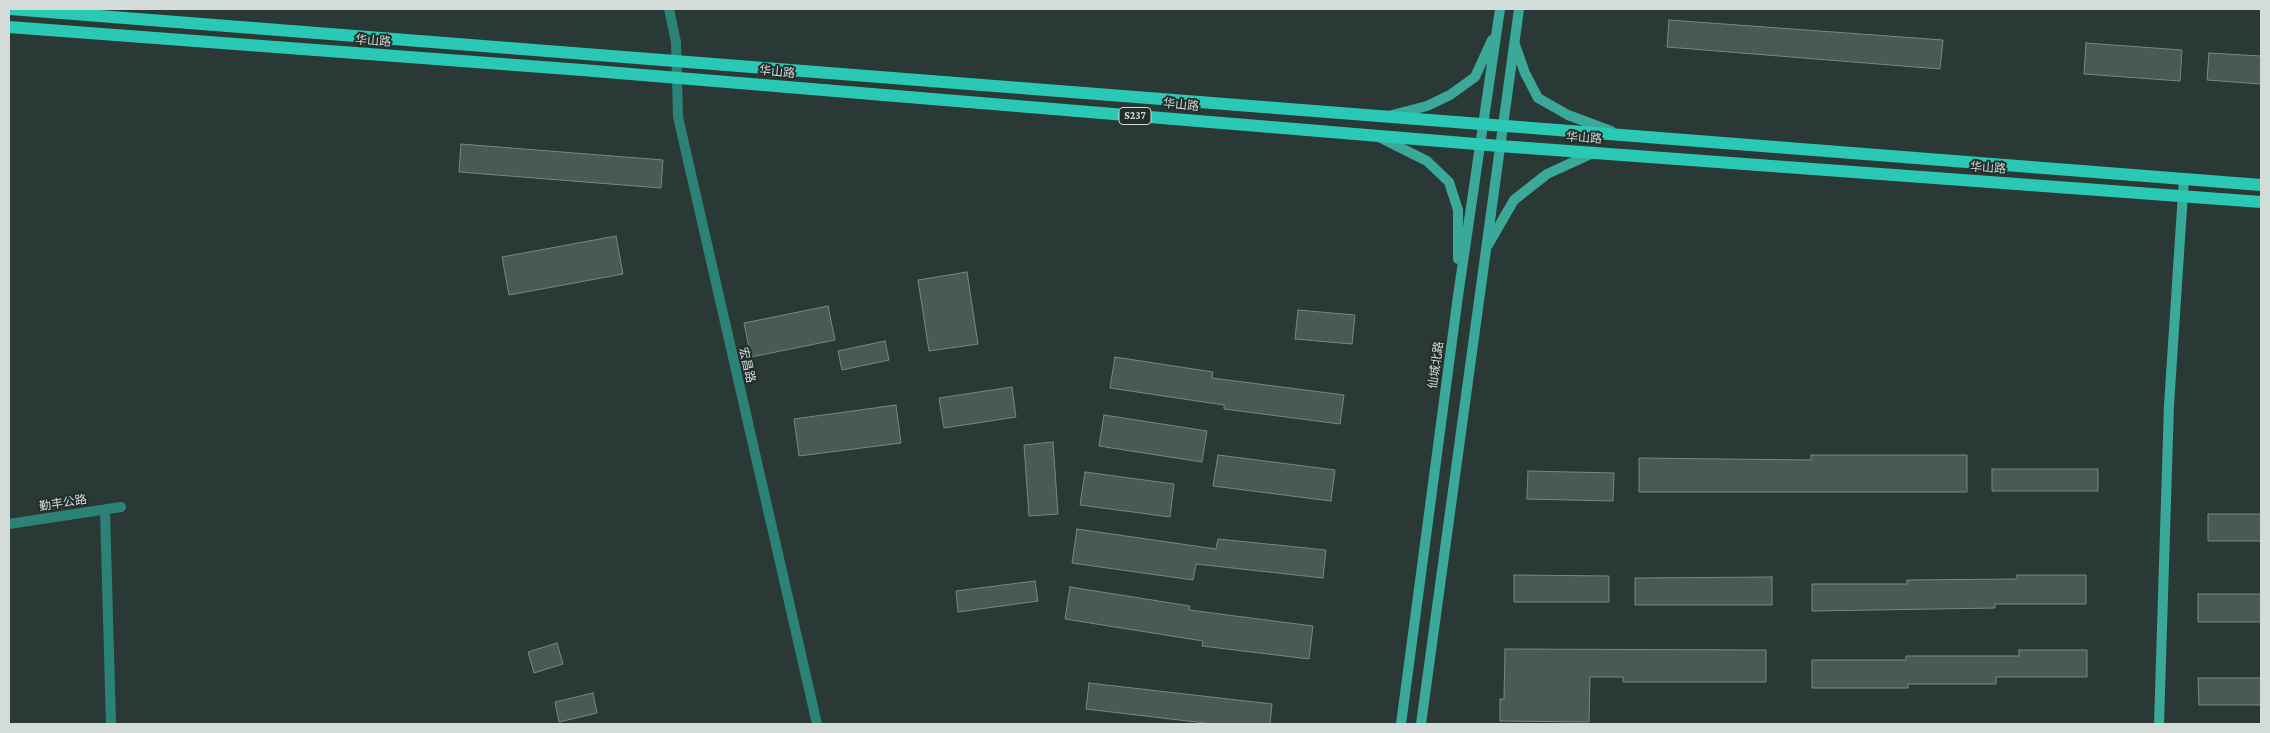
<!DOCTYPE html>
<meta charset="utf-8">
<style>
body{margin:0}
#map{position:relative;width:2270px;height:733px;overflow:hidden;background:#2b3936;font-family:"Crimson Pro",serif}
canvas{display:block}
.frame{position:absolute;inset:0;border:10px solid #d4dcda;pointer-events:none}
</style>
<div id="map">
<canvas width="2270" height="733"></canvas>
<div class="frame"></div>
</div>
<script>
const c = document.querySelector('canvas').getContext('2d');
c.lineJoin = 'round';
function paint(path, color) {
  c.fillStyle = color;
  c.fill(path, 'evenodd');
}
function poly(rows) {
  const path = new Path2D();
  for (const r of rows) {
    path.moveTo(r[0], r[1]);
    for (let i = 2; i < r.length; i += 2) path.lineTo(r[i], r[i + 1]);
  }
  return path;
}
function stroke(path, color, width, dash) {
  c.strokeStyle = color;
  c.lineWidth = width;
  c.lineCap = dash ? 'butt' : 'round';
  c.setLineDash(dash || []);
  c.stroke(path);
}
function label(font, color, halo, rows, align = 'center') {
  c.font = font + ' "Crimson Pro","Noto Sans SC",serif';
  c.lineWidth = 4;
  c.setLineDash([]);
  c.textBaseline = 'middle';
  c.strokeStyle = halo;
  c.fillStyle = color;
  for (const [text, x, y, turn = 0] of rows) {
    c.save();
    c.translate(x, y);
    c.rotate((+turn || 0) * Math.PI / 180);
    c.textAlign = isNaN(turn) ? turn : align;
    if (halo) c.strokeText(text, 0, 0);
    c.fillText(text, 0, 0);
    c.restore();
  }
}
const building = poly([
 [1669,20,1943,40,1940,69,1667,47,1669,20],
 [2086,43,2182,50,2180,81,2084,74,2086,43],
 [2209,53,2261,56,2261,84,2207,80,2209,53],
 [461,144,663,160,661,188,459,172,461,144],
 [616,236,623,274,509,295,502,257,616,236],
 [967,272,978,344,929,351,918,280,967,272],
 [828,306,835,340,751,357,744,323,828,306],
 [1298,310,1355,315,1352,344,1295,339,1298,310],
 [885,341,889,360,842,370,838,351,885,341],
 [1115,357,1213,372,1212,378,1344,395,1340,424,1224,409,1224,405,1110,388,1115,357],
 [1012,387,1016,417,944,428,939,398,1012,387],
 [896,405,901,443,799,456,794,419,896,405],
 [1104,415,1207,431,1202,462,1099,446,1104,415],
 [1053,442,1058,514,1029,516,1024,445,1053,442],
 [1218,455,1335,470,1331,501,1213,486,1218,455],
 [1811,455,1967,455,1967,492,1639,492,1639,458,1811,460,1811,455],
 [1992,469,2098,469,2098,491,1992,491,1992,469],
 [1528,471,1614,473,1613,501,1527,499,1528,471],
 [1085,472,1174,484,1170,517,1080,505,1085,472],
 [2208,514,2261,514,2261,541,2208,541,2208,514],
 [1077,529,1216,549,1218,539,1326,550,1323,578,1196,564,1193,580,1072,563,1077,529],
 [1514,575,1609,576,1609,602,1514,602,1514,575],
 [2017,575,2086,575,2086,604,1995,604,1995,608,1812,611,1812,584,1907,584,1907,580,2017,579,2017,575],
 [1772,577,1772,605,1635,605,1635,578,1772,577],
 [1035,581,1038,601,958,612,956,591,1035,581],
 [1070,587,1190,606,1189,610,1313,626,1309,659,1202,646,1203,641,1065,619,1070,587],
 [2198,594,2261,594,2261,622,2198,622,2198,594],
 [557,643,563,664,534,673,528,652,557,643],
 [1505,649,1766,650,1766,682,1623,682,1623,677,1590,677,1589,722,1500,721,1500,699,1504,699,1505,649],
 [2019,650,2087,650,2087,677,1996,677,1996,684,1908,684,1908,688,1812,688,1812,660,1906,660,1906,656,2019,656,2019,650],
 [2198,678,2261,678,2261,705,2199,705,2198,678],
 [1089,683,1272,704,1270,724,1213,724,1086,709,1089,683],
 [593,693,597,713,559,722,555,702,593,693]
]);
paint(building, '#4a5956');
stroke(building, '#788784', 1);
stroke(poly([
 [669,9,676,42,678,117,817,724],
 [105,510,111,724],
 [9,524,121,507]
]), '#2b8377', 10);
stroke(poly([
 [1515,45,1525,73,1538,98,1568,115,1611,131],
 [1392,115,1427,106,1450,95,1475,77,1492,40],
 [1381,138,1427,161,1449,182,1458,210,1458,259],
 [1488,245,1514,200,1547,174,1593,153],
 [1401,724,1458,296,1500,9],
 [1421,724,1519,9],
 [2159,724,2169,405,2184,178]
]), '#3aa99a', 10);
stroke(poly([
 [10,9,2261,185],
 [9,27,582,70,1500,146,2261,202]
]), '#2ac9b6', 12);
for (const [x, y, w] of [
 [1135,116,32]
]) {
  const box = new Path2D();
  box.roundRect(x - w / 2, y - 8.5, w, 17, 4);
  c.fillStyle = '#212e2c';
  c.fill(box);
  stroke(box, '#d4dcda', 1);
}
label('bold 11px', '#d4dcda', null, [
 ["S237",1135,116]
]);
label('12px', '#d4dcda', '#212e2c', [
 ["华山路",373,41,4],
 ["华山路",777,72,5],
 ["华山路",1181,105,5],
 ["华山路",1584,138,4],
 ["华山路",1988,168,4],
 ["宏昌路",747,365,77],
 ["仙城北路",1436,365,-82],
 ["勤丰公路",63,503,-9]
]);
</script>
